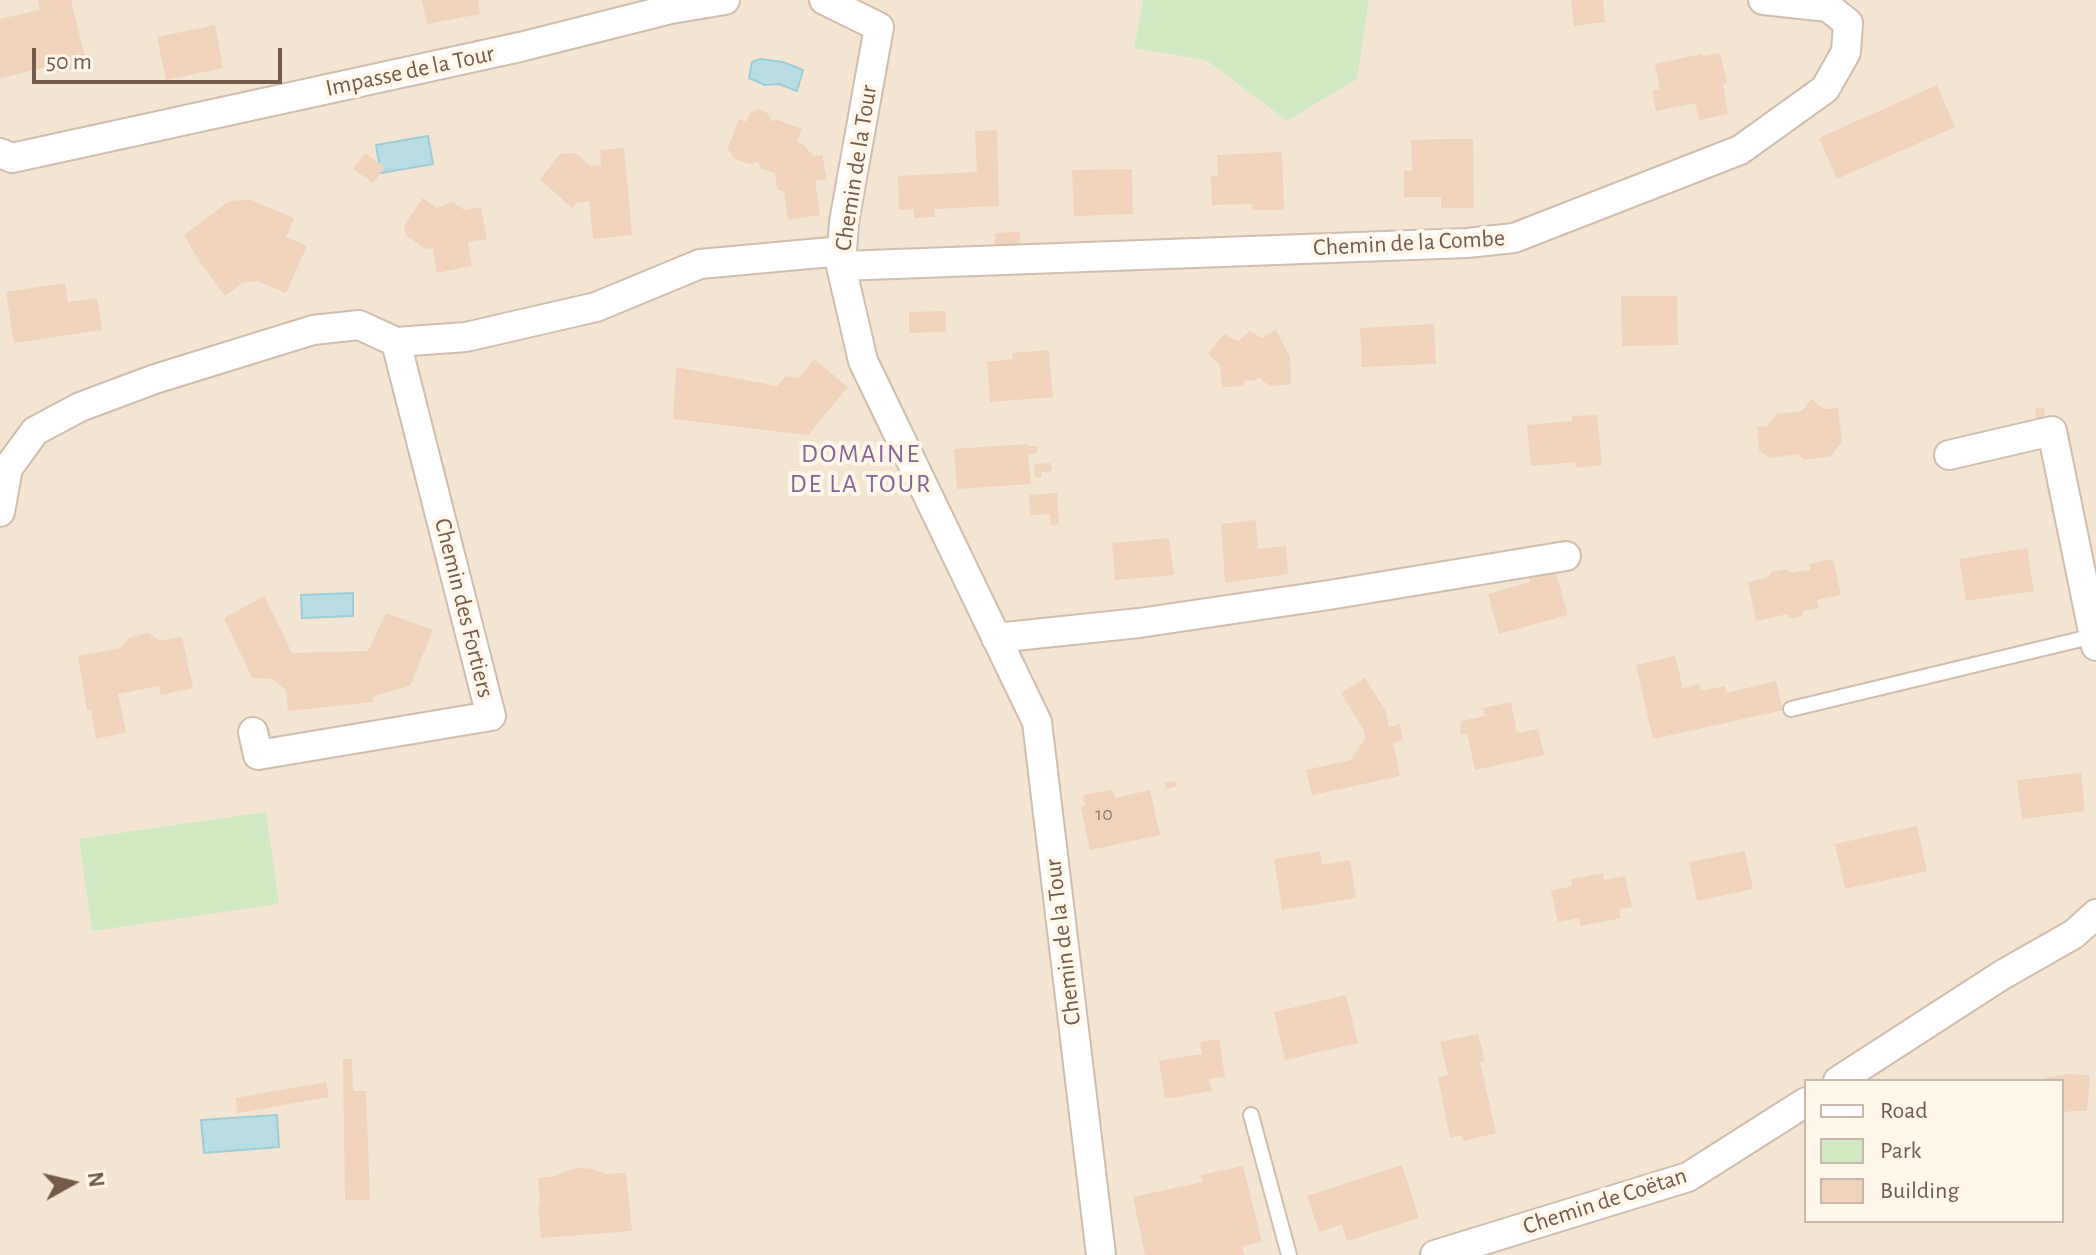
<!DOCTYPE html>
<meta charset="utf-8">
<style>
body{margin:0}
#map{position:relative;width:2096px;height:1255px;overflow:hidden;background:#fcf3e3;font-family:"Alegreya Sans",sans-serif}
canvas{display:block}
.legend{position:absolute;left:1804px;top:1079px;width:260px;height:144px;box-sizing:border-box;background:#fff7e9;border:2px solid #c7b8a9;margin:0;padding:10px 14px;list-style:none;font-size:24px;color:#745a49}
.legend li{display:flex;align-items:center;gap:16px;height:40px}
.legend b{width:40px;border:2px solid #c7b8a9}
.north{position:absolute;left:32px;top:1143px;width:80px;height:80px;-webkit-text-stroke:6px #fff7e9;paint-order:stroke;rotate:82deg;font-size:22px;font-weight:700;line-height:32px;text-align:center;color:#745a49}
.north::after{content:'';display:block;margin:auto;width:28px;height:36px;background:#745a49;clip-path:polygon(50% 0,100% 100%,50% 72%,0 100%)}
.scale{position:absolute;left:32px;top:48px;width:250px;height:36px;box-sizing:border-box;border:4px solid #745a49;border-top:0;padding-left:10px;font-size:24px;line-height:28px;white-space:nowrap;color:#745a49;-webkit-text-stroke:6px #fff7e9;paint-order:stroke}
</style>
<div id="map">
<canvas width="2096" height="1255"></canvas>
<ul class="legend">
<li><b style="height:10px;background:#fff"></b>Road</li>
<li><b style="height:22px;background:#d1e9c2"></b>Park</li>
<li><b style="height:22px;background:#f1d2bb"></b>Building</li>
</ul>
<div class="north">N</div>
<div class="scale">50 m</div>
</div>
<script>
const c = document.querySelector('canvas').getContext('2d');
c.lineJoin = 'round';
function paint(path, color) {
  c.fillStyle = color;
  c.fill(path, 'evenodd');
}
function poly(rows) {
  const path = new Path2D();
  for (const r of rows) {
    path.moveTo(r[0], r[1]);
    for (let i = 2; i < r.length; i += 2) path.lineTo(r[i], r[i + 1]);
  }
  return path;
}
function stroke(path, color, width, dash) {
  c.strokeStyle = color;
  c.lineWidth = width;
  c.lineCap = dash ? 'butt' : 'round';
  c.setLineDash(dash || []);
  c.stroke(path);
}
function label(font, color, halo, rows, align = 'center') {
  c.font = font + ' "Alegreya Sans",sans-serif';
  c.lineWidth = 8;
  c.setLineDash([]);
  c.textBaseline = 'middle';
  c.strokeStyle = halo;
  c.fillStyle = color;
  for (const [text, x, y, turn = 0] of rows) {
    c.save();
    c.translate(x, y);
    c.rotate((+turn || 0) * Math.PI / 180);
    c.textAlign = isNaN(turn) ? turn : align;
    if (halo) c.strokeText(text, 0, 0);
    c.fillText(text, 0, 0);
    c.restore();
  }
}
paint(poly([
 [0,0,1143,0,1134,48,1206,60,1287,121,1356,79,1369,0,2096,0,2096,1255,0,1255],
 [1806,1081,2062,1081,2062,1221,1806,1221]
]), '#f3e5d2');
paint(poly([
 [1143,0,1369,0,1357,79,1287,121,1206,60,1134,48],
 [266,812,279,904,92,931,79,839]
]), '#d1e9c2');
const water = poly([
 [760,59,783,62,803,70,797,91,779,84,765,85,749,78,752,62,760,59],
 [428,136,433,164,381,173,376,145,428,136],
 [353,593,353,616,302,618,301,595,353,593],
 [277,1115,279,1147,204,1153,201,1120,277,1115]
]);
paint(water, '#b8dde5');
stroke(water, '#9eccd7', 2);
paint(poly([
 [38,0,71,0,87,66,57,73,55,65,0,78,0,19,40,10],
 [422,0,478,0,480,14,427,24],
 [1571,0,1603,0,1605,22,1574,26],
 [215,25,223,68,166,80,157,37],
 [1720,53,1727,83,1723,84,1728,114,1699,120,1695,103,1656,111,1652,91,1660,90,1655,64,1702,54,1702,56],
 [1937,85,1955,127,1837,179,1819,138],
 [758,109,767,113,773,122,776,119,802,129,797,141,804,145,813,156,822,155,827,179,815,181,820,215,788,220,784,192,777,189,775,173,761,169,758,162,749,164,733,158,731,152,727,150,739,119,746,122,750,113],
 [997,130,999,206,934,209,935,217,914,218,914,209,899,210,898,176,977,172,975,131],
 [1447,139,1473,139,1474,208,1441,208,1441,197,1404,197,1404,171,1412,171,1411,140],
 [624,148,632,235,593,239,589,201,576,203,572,208,540,179,560,154,576,153,590,166,601,165,600,150],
 [1282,152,1284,210,1253,210,1252,204,1212,205,1211,176,1218,176,1217,155],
 [365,153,385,167,373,183,353,169],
 [1132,169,1133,214,1074,216,1072,170],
 [423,198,437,208,453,202,464,210,481,207,487,239,468,242,472,266,437,273,433,248,425,249,406,235,404,226],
 [251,200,294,218,286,237,307,246,286,293,257,281,242,283,225,296,198,259,184,235,229,201],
 [1020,232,1020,247,995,248,995,233],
 [65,283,68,302,97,298,102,330,14,343,6,292],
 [1621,296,1677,296,1678,345,1622,346],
 [946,311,946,332,909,333,909,312],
 [1434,324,1436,364,1362,367,1360,328],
 [1276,330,1290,357,1291,384,1270,386,1259,378,1253,381,1246,380,1242,386,1222,387,1220,365,1208,354,1224,334,1238,341,1250,331,1262,338],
 [1049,350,1053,397,990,402,987,362,1013,359,1012,353],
 [814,359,848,387,808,435,673,419,676,367,777,386,786,376,799,378],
 [1811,399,1824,409,1838,408,1842,442,1831,456,1804,460,1798,454,1770,458,1759,450,1757,427,1768,426,1776,414,1802,411],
 [2044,407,2045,419,2036,421,2035,409],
 [1597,415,1602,465,1576,468,1575,462,1531,466,1527,425,1572,421,1572,416],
 [1027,444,1028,446,1037,446,1037,453,1028,454,1031,484,957,489,954,449],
 [1051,463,1052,471,1041,472,1042,477,1035,477,1034,464],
 [1057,493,1059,524,1051,525,1050,514,1030,515,1029,495],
 [1256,520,1258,549,1286,546,1288,574,1225,583,1221,524],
 [1169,538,1174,575,1115,580,1112,543],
 [2027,548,2034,591,1966,601,1959,559],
 [1833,559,1841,595,1817,600,1819,608,1803,611,1803,616,1789,619,1788,614,1756,621,1748,582,1767,578,1771,572,1786,569,1792,573,1810,570,1809,564],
 [1554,566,1568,615,1499,634,1488,594,1530,582,1528,573],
 [264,596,292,653,368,651,386,613,433,630,410,686,373,696,373,702,288,711,286,690,272,679,252,678,224,618],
 [148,633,160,641,182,637,193,688,161,695,159,686,118,694,126,732,96,739,91,709,87,710,78,656,121,648,128,638],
 [1675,656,1683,688,1699,684,1701,691,1725,686,1726,693,1776,681,1783,710,1653,739,1636,665],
 [1365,678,1386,712,1389,727,1400,724,1403,740,1393,743,1400,776,1312,795,1306,770,1351,760,1365,738,1364,730,1341,693],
 [1511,702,1517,733,1538,729,1544,755,1475,770,1467,733,1461,735,1460,725,1462,721,1485,716,1483,708],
 [2081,773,2085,811,2022,819,2017,780],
 [1176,781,1177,786,1166,789,1165,783],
 [1112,790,1115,798,1150,790,1160,835,1090,850,1081,807,1085,806,1083,795],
 [1917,826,1927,871,1845,889,1835,844],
 [1320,851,1322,865,1350,860,1356,898,1282,910,1274,859],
 [1745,851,1753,889,1697,901,1689,862],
 [1603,873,1604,880,1625,876,1632,907,1619,909,1621,918,1581,926,1579,918,1558,922,1551,891,1572,886,1571,879],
 [1346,995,1358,1043,1285,1060,1274,1012],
 [1478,1034,1485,1061,1480,1062,1496,1133,1464,1141,1462,1135,1450,1138,1438,1078,1448,1075,1440,1042],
 [1219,1039,1225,1077,1209,1079,1212,1091,1165,1099,1159,1061,1202,1054,1200,1042],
 [343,1059,352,1059,353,1091,366,1091,370,1200,345,1200],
 [2069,1074,2090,1075,2087,1111,2071,1111,2062,1113,2062,1081,2038,1081,2045,1078],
 [326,1082,329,1097,238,1113,235,1098],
 [1402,1165,1419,1218,1347,1241,1342,1224,1319,1232,1307,1196],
 [1243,1166,1262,1242,1242,1246,1244,1255,1145,1255,1133,1197,1203,1182,1201,1175],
 [582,1168,591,1169,607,1174,626,1173,632,1231,541,1238,538,1206,540,1205,538,1178,555,1176,572,1169]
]), '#f1d2bb');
const service = poly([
 [1791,709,2094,636],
 [1251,1115,1289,1255]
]);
const minor = poly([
 [824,0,879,27,844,222,841,266,863,361,1037,722,1101,1255],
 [0,153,12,158,520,47,671,9,725,0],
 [841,266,1467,243,1514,238,1740,150,1825,89,1846,52,1848,23,1828,7,1763,0],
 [1949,455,2052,431,2096,646],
 [0,512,8,468,35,431,80,407,155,379,313,330,359,325,396,342,466,337,596,307,700,264,842,251],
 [996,638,1139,623,1329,595,1566,556],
 [253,732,258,755,491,716,396,342],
 [1838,1081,2002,975,2074,934,2096,914],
 [1435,1255,1688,1177,1806,1102]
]);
stroke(service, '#cfbdad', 18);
stroke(minor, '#cfbdad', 32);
stroke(service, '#fff', 14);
stroke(minor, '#fff', 28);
label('20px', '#937866', null, [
 ["10",1104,814]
]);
label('24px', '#745a49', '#fff7e9', [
 ["Impasse de la Tour",410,71,-12],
 ["Chemin de la Tour",856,168,-81],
 ["Chemin de la Combe",1409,243,-3],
 ["Chemin des Fortiers",464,608,76],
 ["Chemin de la Tour",1063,942,-97],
 ["Chemin de Coëtan",1605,1201,-18]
]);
c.letterSpacing = '2px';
label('26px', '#876597', '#fff7e9', [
 ["DOMAINE",861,454],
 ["DE LA TOUR",861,484]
]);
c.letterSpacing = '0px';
</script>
